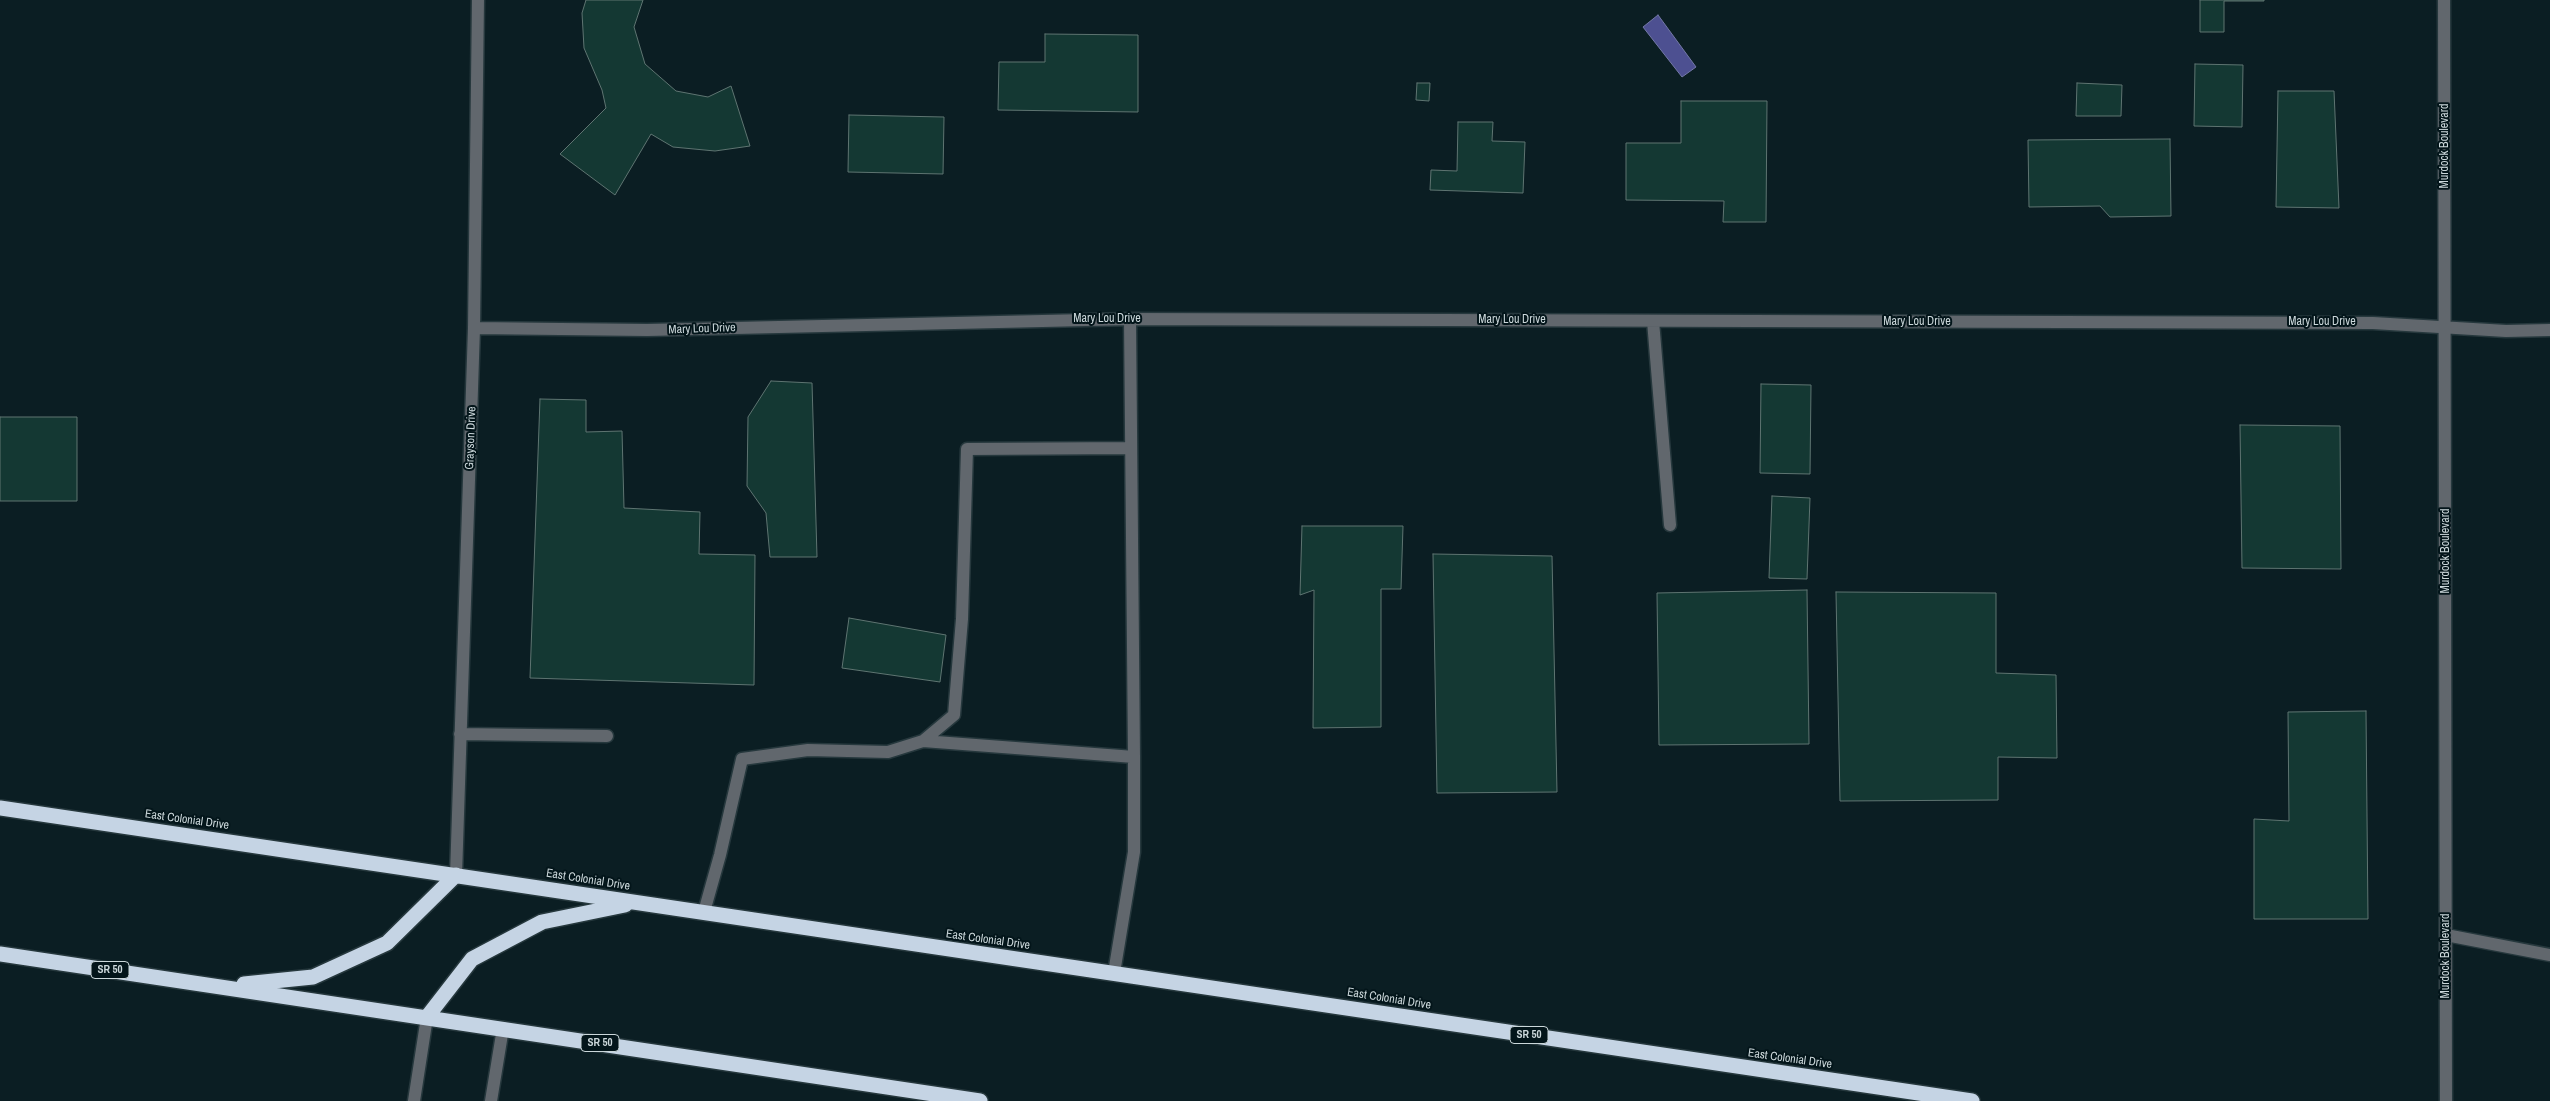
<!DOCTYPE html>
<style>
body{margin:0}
canvas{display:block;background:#0b1e23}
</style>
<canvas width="2550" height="1101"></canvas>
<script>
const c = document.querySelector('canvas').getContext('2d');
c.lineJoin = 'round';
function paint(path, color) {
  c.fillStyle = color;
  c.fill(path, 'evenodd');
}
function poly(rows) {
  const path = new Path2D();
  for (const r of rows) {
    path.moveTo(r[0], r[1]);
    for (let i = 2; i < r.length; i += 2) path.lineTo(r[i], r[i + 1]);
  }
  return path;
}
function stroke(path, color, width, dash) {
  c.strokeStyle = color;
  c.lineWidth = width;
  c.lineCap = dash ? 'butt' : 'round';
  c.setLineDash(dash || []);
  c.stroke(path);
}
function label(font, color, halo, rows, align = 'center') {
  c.font = font + ' "Archivo Narrow",sans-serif';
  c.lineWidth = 4;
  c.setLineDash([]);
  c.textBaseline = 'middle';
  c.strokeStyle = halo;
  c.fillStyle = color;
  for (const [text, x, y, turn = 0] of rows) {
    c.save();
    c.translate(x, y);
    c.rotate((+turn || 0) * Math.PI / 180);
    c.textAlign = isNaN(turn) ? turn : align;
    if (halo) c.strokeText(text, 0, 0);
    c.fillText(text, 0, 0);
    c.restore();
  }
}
const water = poly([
 [1658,15,1696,67,1682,77,1643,27,1658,15]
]);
paint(water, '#4d5091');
stroke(water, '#7378a7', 1);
const building = poly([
 [586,0,643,0,634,27,645,64,676,91,708,97,731,86,750,146,715,151,673,147,651,134,615,195,560,154,606,108,602,90,584,48,582,13,586,0],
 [2200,0,2264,0,2264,1,2224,1,2224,32,2200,32,2200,0],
 [1045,34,1138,35,1138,112,998,110,999,62,1045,62,1045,34],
 [2195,64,2243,65,2242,127,2194,126,2195,64],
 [1417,83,1430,83,1429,101,1416,100,1417,83],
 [2077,83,2122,85,2121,116,2076,116,2077,83],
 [2278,91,2334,91,2339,208,2276,207,2278,91],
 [1681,101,1767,101,1766,222,1723,222,1724,201,1626,200,1626,143,1681,143,1681,101],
 [849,115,944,117,943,174,848,172,849,115],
 [1458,122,1493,122,1492,141,1525,142,1523,193,1430,190,1431,170,1457,171,1458,122],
 [2170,139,2171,216,2110,217,2100,206,2029,207,2028,140,2170,139],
 [771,381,812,383,817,557,770,557,766,513,747,486,748,417,771,381],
 [1761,384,1811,385,1810,474,1760,473,1761,384],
 [540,399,586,400,586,432,622,431,624,508,700,512,699,554,755,555,754,685,530,678,540,399],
 [0,417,77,417,77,501,0,501,0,417],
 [2240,425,2340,426,2341,569,2242,568,2240,425],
 [1772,496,1810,498,1807,579,1769,578,1772,496],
 [1302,526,1403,526,1401,589,1381,589,1381,727,1313,728,1314,590,1300,595,1302,526],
 [1433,554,1552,556,1557,792,1437,793,1433,554],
 [1807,590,1809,744,1659,745,1657,593,1807,590],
 [1836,592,1996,593,1996,673,2056,675,2057,758,1998,757,1998,800,1840,801,1836,592],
 [849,618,946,635,940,682,842,668,849,618],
 [2366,711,2368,919,2254,919,2254,819,2289,821,2288,712,2366,711]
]);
paint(building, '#143833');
stroke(building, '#5e7471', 1);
const minor = poly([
 [2444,0,2446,1101],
 [1130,319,1134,757],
 [1653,321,1670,525],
 [474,328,647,330,1130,319,2373,323,2506,331,2550,330],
 [460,734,607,736],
 [923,741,1134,757,1134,852,1114,973],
 [456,875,474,328,478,0],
 [704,912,720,855,742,759,808,750,888,752,923,741,954,715,962,619,967,449,1131,448],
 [2446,935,2550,955],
 [414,1101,427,1017],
 [491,1101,503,1028]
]);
const highway = poly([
 [0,808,1972,1101],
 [0,954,980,1101],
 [244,984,313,977,387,943,456,875],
 [427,1017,472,959,542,922,625,905]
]);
stroke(minor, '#26383d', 15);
stroke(highway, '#26383d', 18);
stroke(minor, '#61676d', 12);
stroke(highway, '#c5d4e4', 15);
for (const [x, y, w] of [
 [110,970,38],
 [1529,1035,38],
 [600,1043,38]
]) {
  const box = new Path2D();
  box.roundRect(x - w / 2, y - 8.5, w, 17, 4);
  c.fillStyle = '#03151a';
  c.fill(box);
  stroke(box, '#cbd7da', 1);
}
label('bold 11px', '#cbd7da', null, [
 ["SR 50",110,970],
 ["SR 50",1529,1035],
 ["SR 50",600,1043]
]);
label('12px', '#cbd7da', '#03151a', [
 ["Murdock Boulevard",2445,146,-90],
 ["Mary Lou Drive",1107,319],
 ["Mary Lou Drive",1512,320],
 ["Mary Lou Drive",1917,322],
 ["Mary Lou Drive",2322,322],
 ["Mary Lou Drive",702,329,-2],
 ["Grayson Drive",471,438,-88],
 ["Murdock Boulevard",2446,551,-90],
 ["East Colonial Drive",187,820,8],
 ["East Colonial Drive",588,880,9],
 ["East Colonial Drive",988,940,8],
 ["Murdock Boulevard",2446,956,-90],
 ["East Colonial Drive",1389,999,9],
 ["East Colonial Drive",1790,1059,8]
]);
</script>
